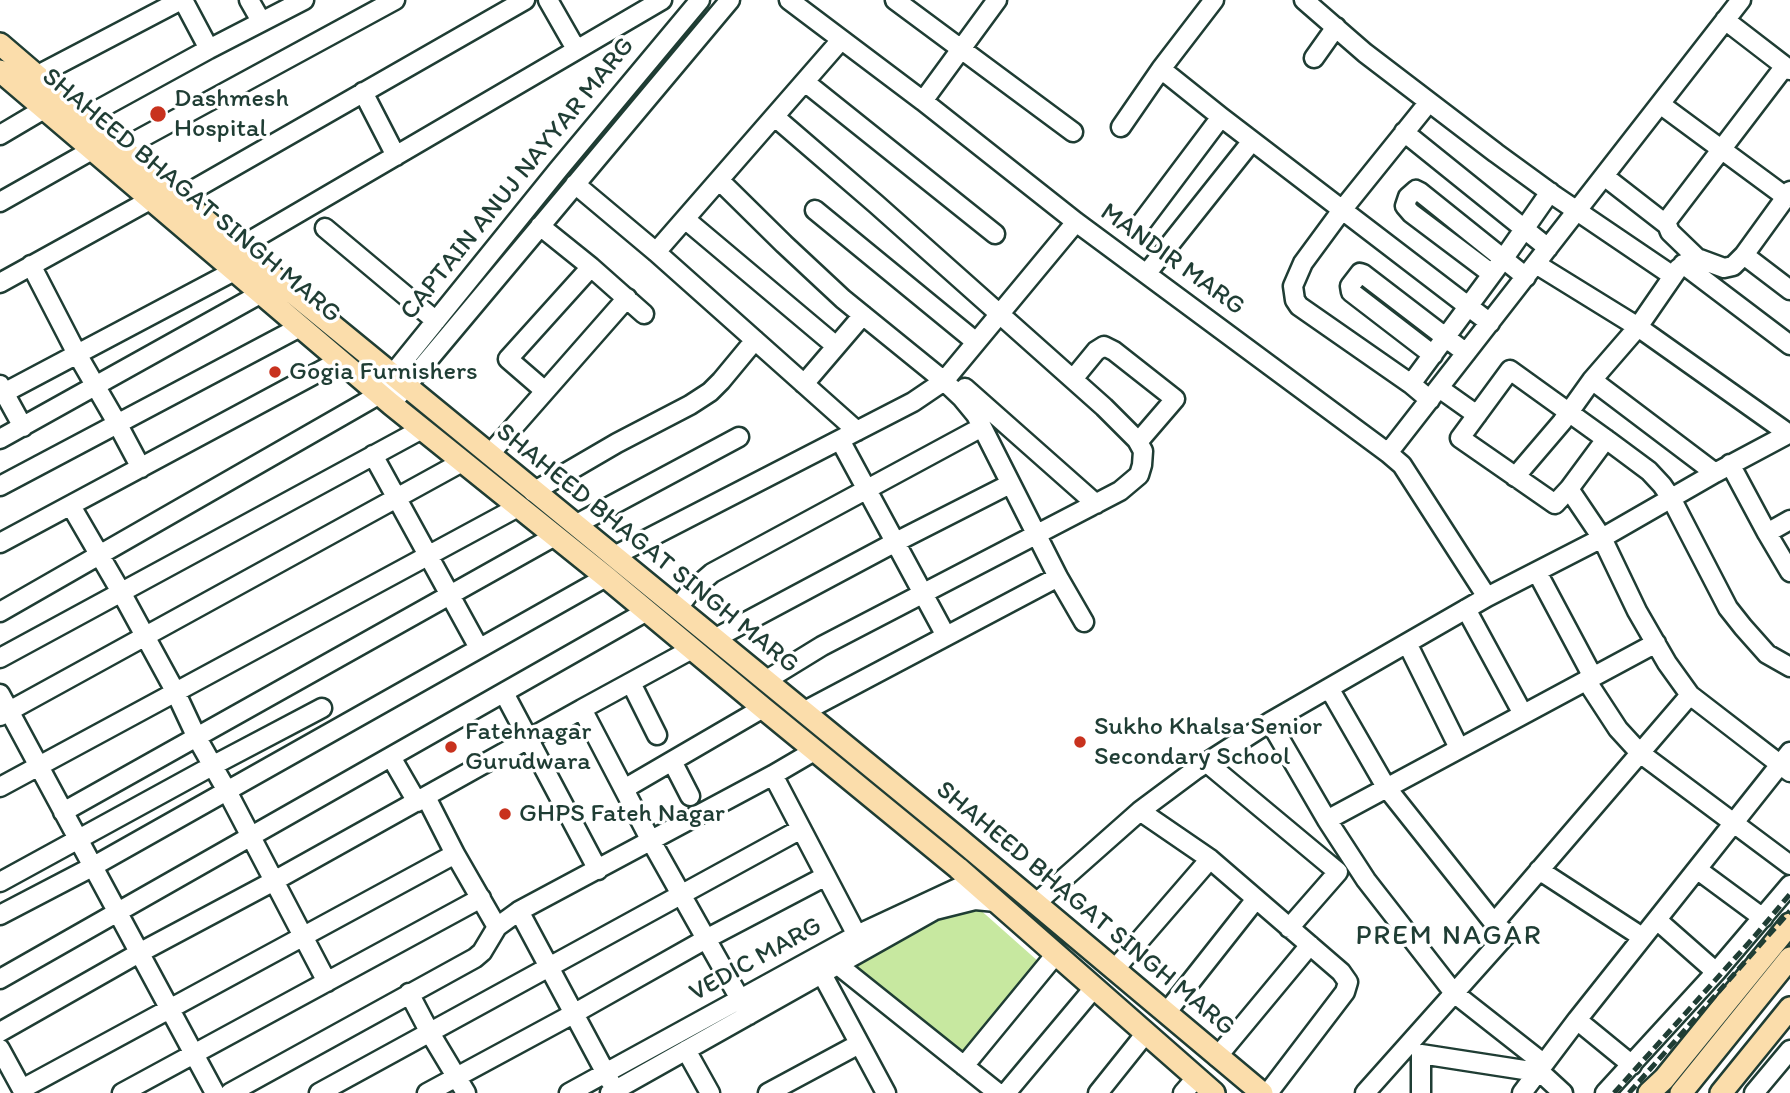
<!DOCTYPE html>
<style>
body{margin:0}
canvas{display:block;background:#fff}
</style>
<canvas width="1790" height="1093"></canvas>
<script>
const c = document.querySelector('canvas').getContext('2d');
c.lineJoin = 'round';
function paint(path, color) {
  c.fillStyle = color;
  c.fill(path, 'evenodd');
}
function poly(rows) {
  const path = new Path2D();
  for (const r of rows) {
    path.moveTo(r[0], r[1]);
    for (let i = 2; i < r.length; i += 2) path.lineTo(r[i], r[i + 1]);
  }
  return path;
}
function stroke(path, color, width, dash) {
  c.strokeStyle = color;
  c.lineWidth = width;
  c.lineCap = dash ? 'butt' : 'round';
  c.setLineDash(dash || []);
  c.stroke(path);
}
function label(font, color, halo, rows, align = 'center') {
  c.font = font + ' Itim,sans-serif';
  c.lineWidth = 7;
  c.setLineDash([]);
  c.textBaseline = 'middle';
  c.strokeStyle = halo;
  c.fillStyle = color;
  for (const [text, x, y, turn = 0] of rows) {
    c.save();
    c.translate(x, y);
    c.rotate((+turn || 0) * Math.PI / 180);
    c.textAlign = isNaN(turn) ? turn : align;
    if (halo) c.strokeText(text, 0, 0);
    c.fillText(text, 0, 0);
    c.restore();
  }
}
paint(poly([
 [968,899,1039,962,964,1052,839,960]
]), '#c7e8a0');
const minor = poly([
 [183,0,209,49],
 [249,0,261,21],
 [548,0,576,49],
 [789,0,923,101,1076,222,1388,453,1402,465,1487,597],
 [895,0,1073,132],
 [1304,0,1365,53,1496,153,1555,196,1673,276],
 [1725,20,1790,70],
 [1314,58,1336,27],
 [1161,69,1221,117,1490,323],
 [36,76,181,0],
 [805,82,995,234],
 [363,92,396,156],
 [923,101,997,0],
 [1429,102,1342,210,1303,263,1293,286,1295,300,1299,306,1411,384,1430,400],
 [1660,104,1786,197,1790,191],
 [85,117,209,49,304,0],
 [1121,127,1161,69,1214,0],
 [1404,132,1548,248],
 [0,135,44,109],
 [121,149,395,0],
 [1604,176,1667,225],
 [719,180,784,244,843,299,944,381,962,398,976,415,1058,577,1084,622],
 [575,184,656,252,857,431],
 [179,198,525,0],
 [0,202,92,150],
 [815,210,976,342],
 [685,219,836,346],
 [540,226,591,267,644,314],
 [1139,226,1221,117],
 [325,228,436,321],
 [238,248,662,0],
 [656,252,841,40],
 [1744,255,1790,290],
 [1697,258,1670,232,1666,222,1785,66],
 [1536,264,1638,327,1789,434],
 [1683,264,1790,345],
 [31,265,77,354,117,423,141,468],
 [1147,273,1252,141],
 [1492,274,1411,213,1405,206,1408,197,1416,190,1420,192,1526,277],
 [0,283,150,200],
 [1433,355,1351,292,1350,286,1360,273,1363,274,1466,353],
 [1073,379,1096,351,1104,346,1114,351,1175,399,1138,442],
 [1592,380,1715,473],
 [804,384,863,315],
 [1411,384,1504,258,1550,192],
 [0,385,23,427],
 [965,388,1096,504],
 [1439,388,1477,415],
 [545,391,508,359,591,267],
 [0,395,234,271],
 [398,396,730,0],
 [0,439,260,294],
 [1606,439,1569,489,1555,504,1460,438,1510,370,1610,442,1649,471,1662,485,1671,498,1728,608,1743,627,1767,654,1790,667],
 [840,440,946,636],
 [1388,453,1741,0],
 [373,455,479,648],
 [489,455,627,298],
 [1730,464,1767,533,1790,572],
 [1515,477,1562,422,1592,380,1638,327,1678,269,1691,259,1697,258,1724,268,1733,266,1744,255,1786,197],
 [0,486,300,327],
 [1569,489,1602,538,1637,611,1667,663,1690,695,1790,772],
 [533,492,617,443,690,405,710,392,721,381,755,340],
 [71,506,121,592,175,691,197,738,227,791,327,982],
 [575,525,739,437],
 [1767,533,1790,520],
 [0,543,341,360],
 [614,556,913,402,944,381,1076,222],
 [1537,572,1593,677],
 [677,609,691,591,712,573,982,427],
 [1466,609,1523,714],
 [0,612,380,394,392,375,558,170,700,0],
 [714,639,890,545,1010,484],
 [1407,643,1459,748],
 [0,658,422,429],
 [1586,680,1618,729,1640,753,1790,865],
 [765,681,822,646,1120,491,1139,475,1142,465,1143,451,1137,440,1104,407,876,204,775,117],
 [631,683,657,735],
 [1329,688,1386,787,1494,923,1507,934,1365,1093],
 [504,693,598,870],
 [0,694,215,1093],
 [582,709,692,649],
 [803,712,1058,577],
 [0,716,462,462],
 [1270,722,1327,820,1366,880,1454,993,1543,1063],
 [391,757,417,802],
 [672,761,690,796],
 [1206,762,1338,872,1289,928],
 [773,775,861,943],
 [0,787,518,507],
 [624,789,763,708],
 [426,797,455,854,497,927],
 [1140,811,1210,859,1341,972,1348,982,1345,992,1268,1093],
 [63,812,555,536],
 [1327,820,1656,643],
 [1539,870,1642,937],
 [1698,870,1763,918],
 [0,882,212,766,322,708],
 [1035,904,1140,811,1195,770,1270,722,1487,597,1602,538,1715,473,1790,433],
 [519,911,549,967,801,829],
 [0,915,92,867,606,577],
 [1657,920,1716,972],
 [1494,923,1690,695],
 [832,958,838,965,998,1093],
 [1114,970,1210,859],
 [822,974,886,1093],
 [0,979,647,611],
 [409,993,430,1033,466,1093],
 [1166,1013,1256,899],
 [1577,1020,1632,1065],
 [0,1032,139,953,274,881,582,709,651,841,749,1015],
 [0,1049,24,1093],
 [686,1050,710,1093],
 [1217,1057,1310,945],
 [964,1066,1056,954],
 [1538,1070,1563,1093],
 [22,1089,455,854],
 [122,1093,481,898],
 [230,1093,475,958,482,952,497,927,519,911,773,775,814,751],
 [319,1093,549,967,610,1081],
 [427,1093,575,1013,706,939,826,876],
 [569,1093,857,935,973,881],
 [610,1093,935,910,975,900,996,902],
 [768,1093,859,1044],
 [1006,1093,1094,988],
 [1098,1093,1146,1033],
 [1183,1093,1197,1077],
 [1421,1093,1421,1054,1537,1072],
 [1522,1093,1577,1020,1790,752],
 [1605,1093,1716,972,1790,885],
 [1754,1093,1790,1050]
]);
const major = poly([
 [0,44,238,248,958,838,1262,1093],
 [0,71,391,404,606,577,763,708,958,868,1214,1093],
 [1649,1093,1664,1079,1790,924],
 [1681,1093,1790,958],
 [1721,1093,1790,1008]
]);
stroke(minor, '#1f3d34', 23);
stroke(major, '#1f3d34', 26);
stroke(minor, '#fff', 18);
stroke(major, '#fbddab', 21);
stroke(poly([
 [1614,1093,1754,937,1790,894],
 [1629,1093,1790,911]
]), '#1f3d34', 5, [10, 5]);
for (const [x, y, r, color] of [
 [158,114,9,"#c8321e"],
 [275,372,7,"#c8321e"],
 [1080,742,7,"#c8321e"],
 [451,747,7,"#c8321e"],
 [505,814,7,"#c8321e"]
]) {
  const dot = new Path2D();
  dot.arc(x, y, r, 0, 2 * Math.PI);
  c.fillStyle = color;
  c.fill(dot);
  stroke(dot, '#fff', 2.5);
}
label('26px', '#1f3d34', '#fff', [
 ["Dashmesh",174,99],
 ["Hospital",174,129],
 ["Gogia Furnishers",289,372],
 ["Sukho Khalsa Senior",1094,727],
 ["Secondary School",1094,757],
 ["Fatehnagar",465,732],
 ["Gurudwara",465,762],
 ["GHPS Fateh Nagar",519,814]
], 'left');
label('26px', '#1f3d34', '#fff', [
 ["CAPTAIN ANUJ NAYYAR MARG",518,179,-51],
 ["SHAHEED BHAGAT SINGH MARG",191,196,40],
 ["MANDIR MARG",1172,260,36],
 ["SHAHEED BHAGAT SINGH MARG",647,549,39],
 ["SHAHEED BHAGAT SINGH MARG",1085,909,40],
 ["VEDIC MARG",756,960,-29]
]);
c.letterSpacing = '2px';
label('28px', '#1f3d34', '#fff', [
 ["PREM NAGAR",1449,937]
]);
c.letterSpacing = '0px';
</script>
